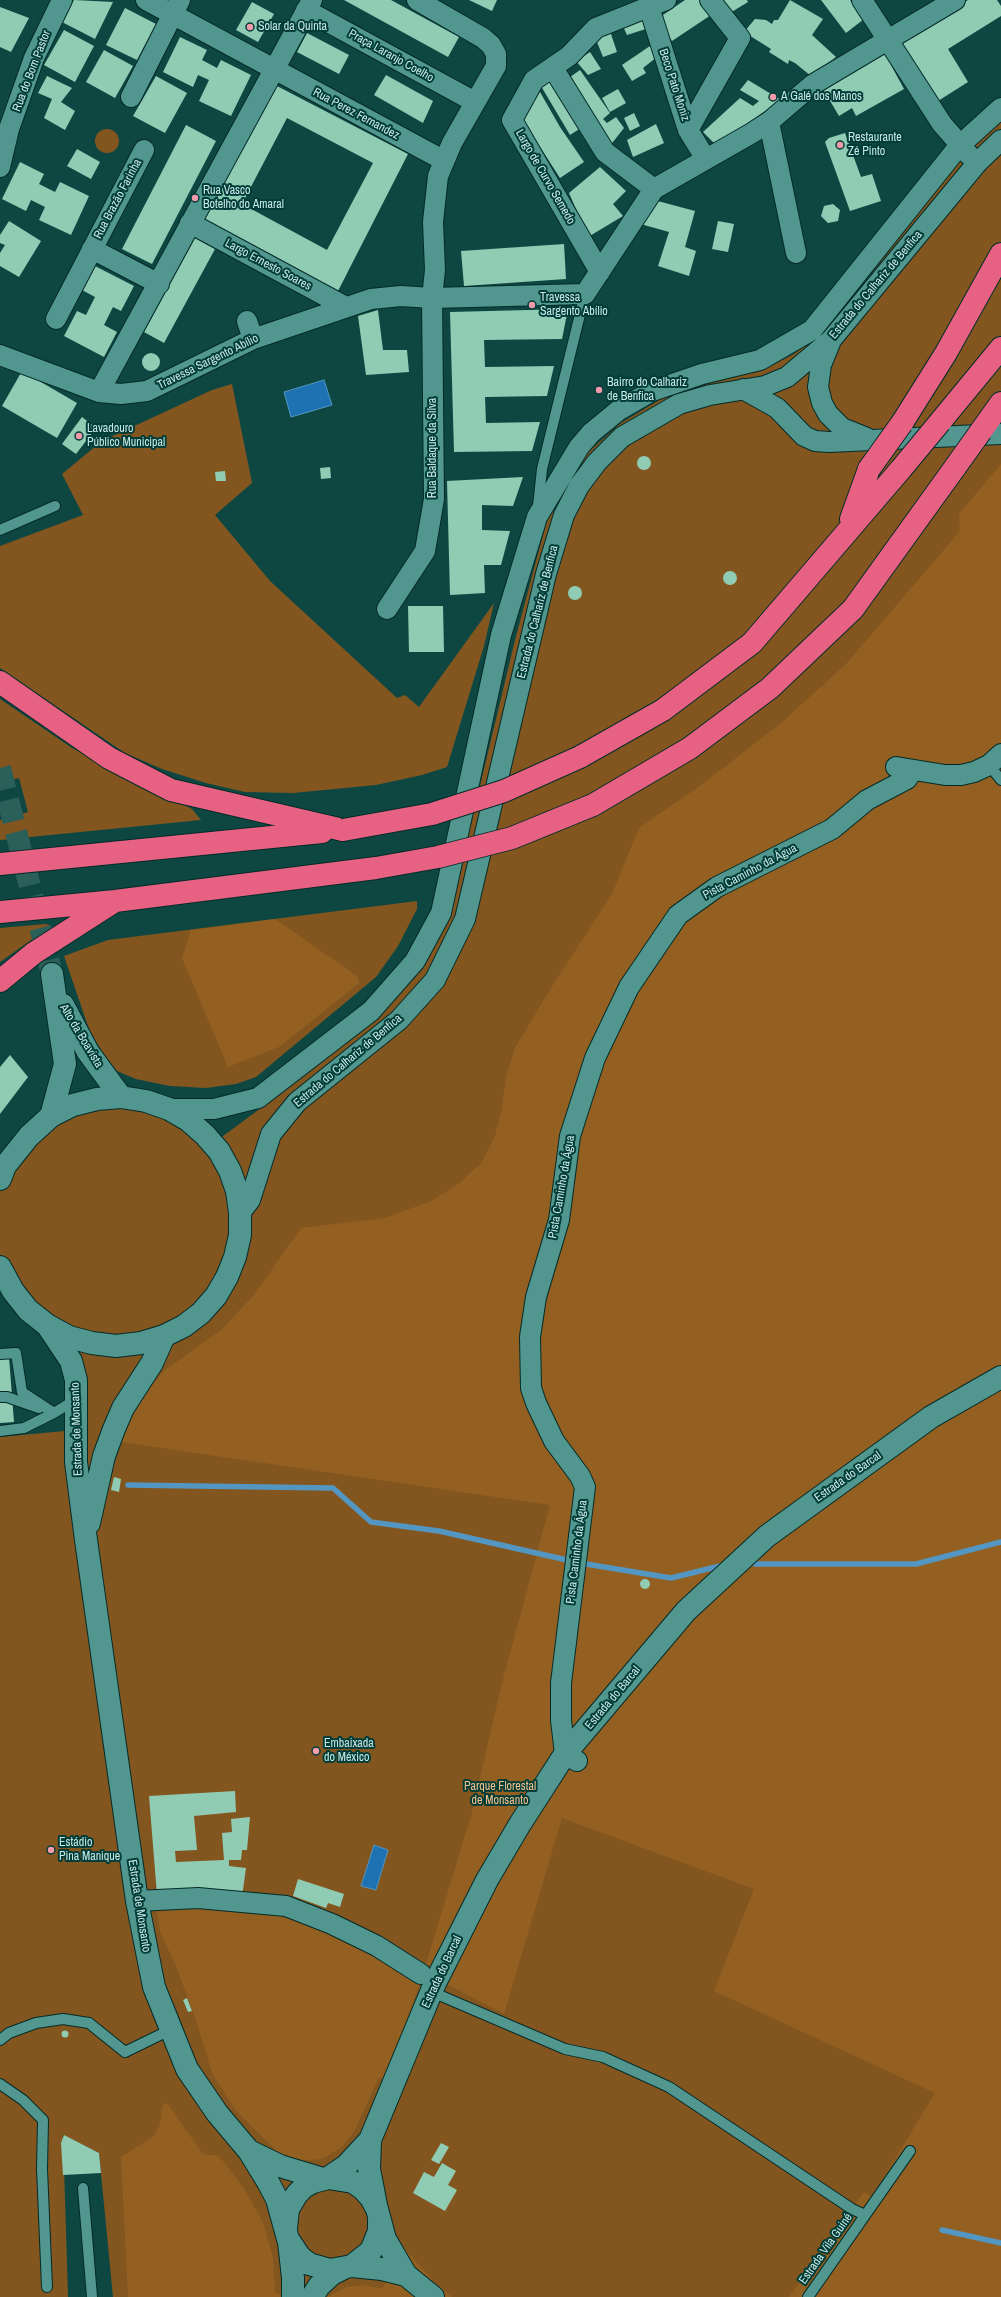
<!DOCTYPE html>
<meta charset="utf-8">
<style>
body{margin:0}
canvas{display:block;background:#0e4742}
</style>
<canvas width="1001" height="2297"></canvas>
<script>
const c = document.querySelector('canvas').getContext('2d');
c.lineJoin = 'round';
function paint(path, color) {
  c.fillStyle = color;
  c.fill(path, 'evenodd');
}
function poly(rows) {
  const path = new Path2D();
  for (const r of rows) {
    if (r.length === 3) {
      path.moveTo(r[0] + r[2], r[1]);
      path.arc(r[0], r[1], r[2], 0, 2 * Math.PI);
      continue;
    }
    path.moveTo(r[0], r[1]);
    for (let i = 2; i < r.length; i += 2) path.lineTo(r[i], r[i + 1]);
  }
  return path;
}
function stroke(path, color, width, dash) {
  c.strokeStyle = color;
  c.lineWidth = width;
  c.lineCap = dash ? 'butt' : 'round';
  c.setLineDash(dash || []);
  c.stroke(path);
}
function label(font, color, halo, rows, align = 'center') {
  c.font = font + ' "Archivo Narrow",sans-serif';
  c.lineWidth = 4;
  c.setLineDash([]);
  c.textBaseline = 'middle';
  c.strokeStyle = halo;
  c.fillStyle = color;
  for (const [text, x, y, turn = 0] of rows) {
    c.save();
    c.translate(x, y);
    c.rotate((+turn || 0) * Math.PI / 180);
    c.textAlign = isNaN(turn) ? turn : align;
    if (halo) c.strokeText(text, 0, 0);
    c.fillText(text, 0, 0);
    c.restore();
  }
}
paint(poly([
 [1001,121,1001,2297,113,2297,99,2153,63,2135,68,2297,0,2297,0,1437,65,1431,65,1434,79,1383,0,1280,0,1183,65,1111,136,1104,215,1142,303,1077,376,1018,455,890,515,640,546,524,558,496,586,454,621,423,661,399,703,385,763,370,794,354,819,336,840,314,953,169,977,142],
 [107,141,12],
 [232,384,252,483,215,515,270,581,397,698,405,695,419,707,494,603,484,646,447,767,422,775,376,785,293,793,245,792,206,783,162,769,125,753,0,668,0,546,83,515,62,474,102,441,212,390],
 [0,699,72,748,192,809,201,820,0,840,0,820,28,812,19,778,0,783],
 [417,901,417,909,398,946,376,977,256,1077,236,1084,206,1088,170,1086,136,1079,117,1071,105,1056,90,1032,64,956,108,940],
 [46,924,51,926,0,962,0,928]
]), '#83561f');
paint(poly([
 [1001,464,1001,2297,789,2297,864,2192,872,2197,935,2093,714,1991,754,1889,562,1818,504,2014,424,1972,385,2080,379,2077,354,2132,342,2147,322,2159,295,2161,278,2152,237,2112,212,2073,196,2020,176,1966,160,1932,156,1904,242,1897,424,1971,472,1812,502,1683,550,1505,121,1442,130,1416,150,1387,165,1370,221,1330,254,1295,301,1228,385,1218,431,1201,460,1183,482,1162,495,1136,502,1108,506,1077,515,1048,551,988,612,894,639,828,701,785,780,724,846,664,960,531,959,514],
 [275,919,357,976,359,983,279,1047,228,1067,182,958,191,930],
 [167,2103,203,2154,219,2156,243,2187,263,2222,273,2258,275,2293,294,2297,128,2297,121,2157,153,2137,160,2125,162,2106],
 [404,2248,433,2281,452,2297,327,2297,346,2287,365,2285,382,2289]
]), '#936022');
const water = poly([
 [324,380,332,405,291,417,284,392,324,380],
 [374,1845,388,1850,376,1890,361,1886,374,1845]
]);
paint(water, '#1f72b2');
stroke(water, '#5296c1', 1);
stroke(poly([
 [128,1485,333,1488,371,1522,439,1531,567,1560],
 [580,1563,671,1578,724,1565],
 [755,1564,916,1564,1001,1542],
 [942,2230,1001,2243]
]), '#5296c1', 5.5);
paint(poly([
 [74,0,113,2,95,39,62,22],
 [344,0,391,0,459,37,448,57],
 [469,0,497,0,492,11],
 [685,0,701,0,711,15,672,41,657,19],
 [721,0,747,0,748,2,730,13],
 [790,0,823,19,812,35,836,57,811,76,795,63,789,60,788,64,769,52,771,49,744,32,755,19,766,20,772,24,774,20,778,20],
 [821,0,850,0,864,19,846,33],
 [968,0,997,0,1001,6,1001,16,948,49,968,82,938,101,901,42],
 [252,2,274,14,258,42,236,30],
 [0,7,29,18,11,52,0,47],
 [125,8,156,24,137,60,106,45],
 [646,13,652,27,627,35,621,22],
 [609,28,617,52,603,57,595,37],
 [64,30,94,46,75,82,44,65],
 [307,33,349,55,339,74,297,52],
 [180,37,207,50,202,60,217,68,221,60,251,75,231,116,199,101,209,80,198,75,193,87,163,72],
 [650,46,657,57,643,68,646,73,632,81,622,65],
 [104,50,133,66,115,98,86,82],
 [590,52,601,69,588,75,576,61],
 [885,54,904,89,856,116,852,108,839,116,823,89],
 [580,70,610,113,603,119,607,123,616,117,624,128,609,147,566,80],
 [552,72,584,126,570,135,538,81],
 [386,75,433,101,423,123,374,95],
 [47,76,72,88,61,102,75,111,65,130,44,118,52,99,38,93],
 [156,76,187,93,165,133,133,116],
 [748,80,781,100,716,145,703,132,740,98,753,106,759,101,740,90],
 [275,85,408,154,338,291,202,219],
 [287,118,373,163,327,250,242,204],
 [536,85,560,127,584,162,560,178,520,116],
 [618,89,626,103,610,112,602,98],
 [634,113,640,126,630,131,624,118],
 [656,124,664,143,633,157,627,140],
 [186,125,216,141,152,264,122,249],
 [845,133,861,177,872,174,881,201,850,211,825,142,829,138],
 [77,149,100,162,91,179,67,166],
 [20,162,44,174,39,184,55,192,60,182,89,196,71,235,39,220,45,207,31,200,26,211,2,199],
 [600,167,626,191,613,204,623,216,588,237,569,193],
 [654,200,695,211,685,247,696,251,689,276,658,266,669,232,637,223],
 [833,204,840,210,838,221,828,223,821,216,824,206],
 [9,221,41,241,19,277,0,266,0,253,5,245,0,243,0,235],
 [718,221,734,224,728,252,712,249],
 [195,238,215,249,164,343,144,332],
 [564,244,566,279,464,286,461,251],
 [95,266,134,286,121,311,113,307,104,325,117,332,104,357,64,336,77,311,86,315,95,297,82,290],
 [568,309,562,339,484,340,485,367,554,366,547,396,485,397,486,423,540,422,532,451,454,452,450,312],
 [378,310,383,350,407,350,409,372,366,375,358,316],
 [151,362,9],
 [22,371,77,403,57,438,2,406],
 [82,417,96,428,76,454,62,444],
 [644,463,7],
 [330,467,331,478,321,479,320,468],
 [225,471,226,481,216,481,215,472],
 [523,477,513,506,482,505,482,530,510,531,501,565,484,565,485,593,450,595,447,481],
 [730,578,7],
 [575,593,7],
 [408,606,443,606,444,652,409,652],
 [10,1055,28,1077,0,1114,0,1067],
 [9,1357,14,1422,0,1423,0,1358],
 [114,1477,121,1479,119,1492,111,1490],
 [645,1584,5],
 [235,1791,236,1812,194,1816,197,1850,175,1851,176,1862,224,1860,222,1833,232,1832,231,1819,250,1817,247,1850,242,1850,241,1860,229,1860,229,1866,246,1868,242,1897,157,1895,149,1796],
 [298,1879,344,1894,340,1907,328,1903,326,1908,293,1896],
 [187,1998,192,2011,188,2012,183,2000],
 [65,2034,3.5],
 [64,2135,99,2153,101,2173,63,2175,61,2143],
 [441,2143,449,2147,439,2164,431,2160],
 [442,2163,456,2171,448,2185,457,2190,445,2211,413,2193,424,2172,434,2177]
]), '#90ccb4');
stroke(poly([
 [0,768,52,974]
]), '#2a5f5a', 22, [22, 11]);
const lane = poly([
 [538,506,542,469,585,294],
 [0,530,55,506],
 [989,765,1001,780],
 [0,1354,16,1353,22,1392,54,1413,75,1400],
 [0,1397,7,1397,39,1408],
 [0,1431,24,1428,54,1413],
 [432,1992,565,2049,603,2057,669,2087,852,2209,865,2215],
 [0,2040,9,2033,36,2023,63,2019,89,2023,125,2052,170,2030],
 [0,2084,23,2100,43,2120,42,2169,47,2287],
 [83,2188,92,2297],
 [808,2297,910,2151]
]);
const street = poly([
 [146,0,443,160],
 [862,0,942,124,969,155],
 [649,7,688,130,706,159],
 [306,10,475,102],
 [553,68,605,152,654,189],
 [131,97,180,0],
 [769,122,796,253],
 [688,130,740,38,710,0],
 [0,167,9,129,34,58,62,0],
 [190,223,346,307],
 [92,249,159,284],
 [600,272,512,120,534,80,569,56,596,28,666,0],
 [56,319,144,150],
 [247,321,253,339],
 [830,343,821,365,818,387,822,403,828,414,842,428,867,438],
 [0,355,99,392,121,394,147,391,253,339,371,299,401,296,432,298,585,294,654,189,752,133,769,122,812,85,955,0],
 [743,389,777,408,804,436,815,441,829,442,1001,434],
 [99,392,312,0],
 [387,609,425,551,434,499,432,298,435,270,433,222,438,176,452,143,496,66,496,54,491,45,483,38,417,0],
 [896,767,945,775,961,775,974,772,989,765,1001,754],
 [169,1109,214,1109,258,1098,371,1011,415,961,441,913,501,635,537,517,579,447,591,433,619,410,652,391,702,374,760,360,812,330,959,146,1001,108],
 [240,1213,250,1200,271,1134,297,1102,399,1020,435,980,465,919,546,574,564,515,579,486,597,462,622,437,679,404,710,395,765,386,787,377,831,340,978,162,1001,140],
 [577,1761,565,1754,561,1720,561,1683,585,1487,580,1476,554,1441,536,1403,531,1388,530,1337,536,1297,559,1220,570,1136,595,1058,629,987,678,915,717,887,832,829,867,800,907,779,912,771],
 [137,1901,198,1898,286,1906,332,1924,377,1946,421,1974]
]);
const secondary = poly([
 [63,1005,88,1052,121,1097],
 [51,1116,65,1064,52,974],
 [0,1179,5,1166,29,1136,51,1116,73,1105,97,1099,121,1097,146,1101,169,1109,188,1120,205,1135,219,1151,230,1171,237,1191,240,1213,240,1235,235,1257,227,1277,216,1296,201,1313,184,1326,164,1336,141,1343,116,1346,92,1343,69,1337,47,1325,28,1310,13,1291,0,1267],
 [47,1325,71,1361,76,1380,76,1462,86,1540,137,1901,154,1987,187,2069,217,2113,249,2151,268,2182,277,2199,288,2239,300,2257,309,2264,330,2270,352,2266,371,2251,379,2231,379,2220],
 [89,1523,104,1456,114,1429,123,1408,152,1363,164,1336],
 [370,2140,369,2169,376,2205],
 [249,2151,280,2166,323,2179],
 [328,2178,346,2166,370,2140,435,1983,487,1880,520,1824,565,1754,686,1611,767,1536,931,1417,1001,1377],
 [286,2228,288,2209,297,2194,304,2187,313,2182,328,2178,353,2182,363,2189,371,2198,377,2209,385,2239,406,2275,433,2297],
 [289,2242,293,2278,293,2297],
 [352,2266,382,2269,406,2275],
 [312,2297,319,2286,332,2274,342,2269]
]);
const highway = poly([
 [940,422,1001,348],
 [902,423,946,353,1001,254],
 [981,431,1001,403],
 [851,519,869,469],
 [0,682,109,758,171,790,343,830],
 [580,757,663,710,752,643,901,469],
 [593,805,690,748,770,688,853,609,956,466],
 [0,864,322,832],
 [0,912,115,901,376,868],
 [0,981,34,953,112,903]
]);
stroke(lane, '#042b28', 12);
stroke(street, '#042b28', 22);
stroke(secondary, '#042b28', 24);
stroke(highway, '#042b28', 24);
stroke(lane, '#51968f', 10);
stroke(street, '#51968f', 20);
stroke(secondary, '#51968f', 22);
stroke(highway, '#e66182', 22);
const highwayBridge = poly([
 [956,466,981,431],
 [869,469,902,423],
 [901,469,940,422],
 [343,830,432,814,504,791,580,757],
 [376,868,438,857,512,838,593,805]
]);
stroke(highwayBridge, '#042b28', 24, []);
stroke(highwayBridge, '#e66182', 22);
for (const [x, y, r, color] of [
 [250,27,4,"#f39aab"],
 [773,97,4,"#f39aab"],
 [840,145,4,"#f39aab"],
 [195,198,4,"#f39aab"],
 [532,305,4,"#f39aab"],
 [599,390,4,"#f39aab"],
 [79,436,4,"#f39aab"],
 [316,1751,4,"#f39aab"],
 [51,1850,4,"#f39aab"]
]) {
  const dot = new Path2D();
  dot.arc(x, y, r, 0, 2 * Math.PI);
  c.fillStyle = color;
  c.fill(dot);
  stroke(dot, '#003c38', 1.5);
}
label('12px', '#c8e9e5', '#003c38', [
 ["Solar da Quinta",258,27],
 ["A Galé dos Manos",781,97],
 ["Restaurante",848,138],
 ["Zé Pinto",848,152],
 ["Rua Vasco",203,191],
 ["Botelho do Amaral",203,205],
 ["Travessa",540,298],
 ["Sargento Abílio",540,312],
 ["Bairro do Calhariz",607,383],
 ["de Benfica",607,397],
 ["Lavadouro",87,429],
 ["Público Municipal",87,443],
 ["Embaixada",324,1744],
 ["do México",324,1758],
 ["Estádio",59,1843],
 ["Pina Manique",59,1857]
], 'left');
label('12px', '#c8e9e5', '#003c38', [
 ["Praça Laranjo Coelho",391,56,29],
 ["Rua do Bom Pastor",32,71,-69],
 ["Beco Pato Moniz",674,85,72],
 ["Rua Perez Fernandez",356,114,28],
 ["Largo de Curvo Semedo",545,177,60],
 ["Rua Brazão Farinha",118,199,-62],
 ["Largo Ernesto Soares",268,265,28],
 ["Estrada do Calhariz de Benfica",876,285,-50],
 ["Travessa Sargento Abílio",208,362,-26],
 ["Rua Baldaque da Silva",433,448,-90],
 ["Estrada do Calhariz de Benfica",538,612,-76],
 ["Pista Caminho da Água",750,872,-28],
 ["Alto da Boavista",81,1036,59],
 ["Estrada do Calhariz de Benfica",348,1061,-40],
 ["Pista Caminho da Água",562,1187,-80],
 ["Estrada de Monsanto",77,1429,-92],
 ["Estrada do Barcal",848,1477,-35],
 ["Pista Caminho da Água",577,1552,-83],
 ["Estrada do Barcal",613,1698,-50],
 ["Estrada de Monsanto",139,1906,81],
 ["Estrada do Barcal",442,1972,-65],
 ["Estrada Vila Guiné",826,2249,-55]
]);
label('12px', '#f6c18a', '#003c38', [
 ["Parque Florestal",500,1787],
 ["de Monsanto",500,1801]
]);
</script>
